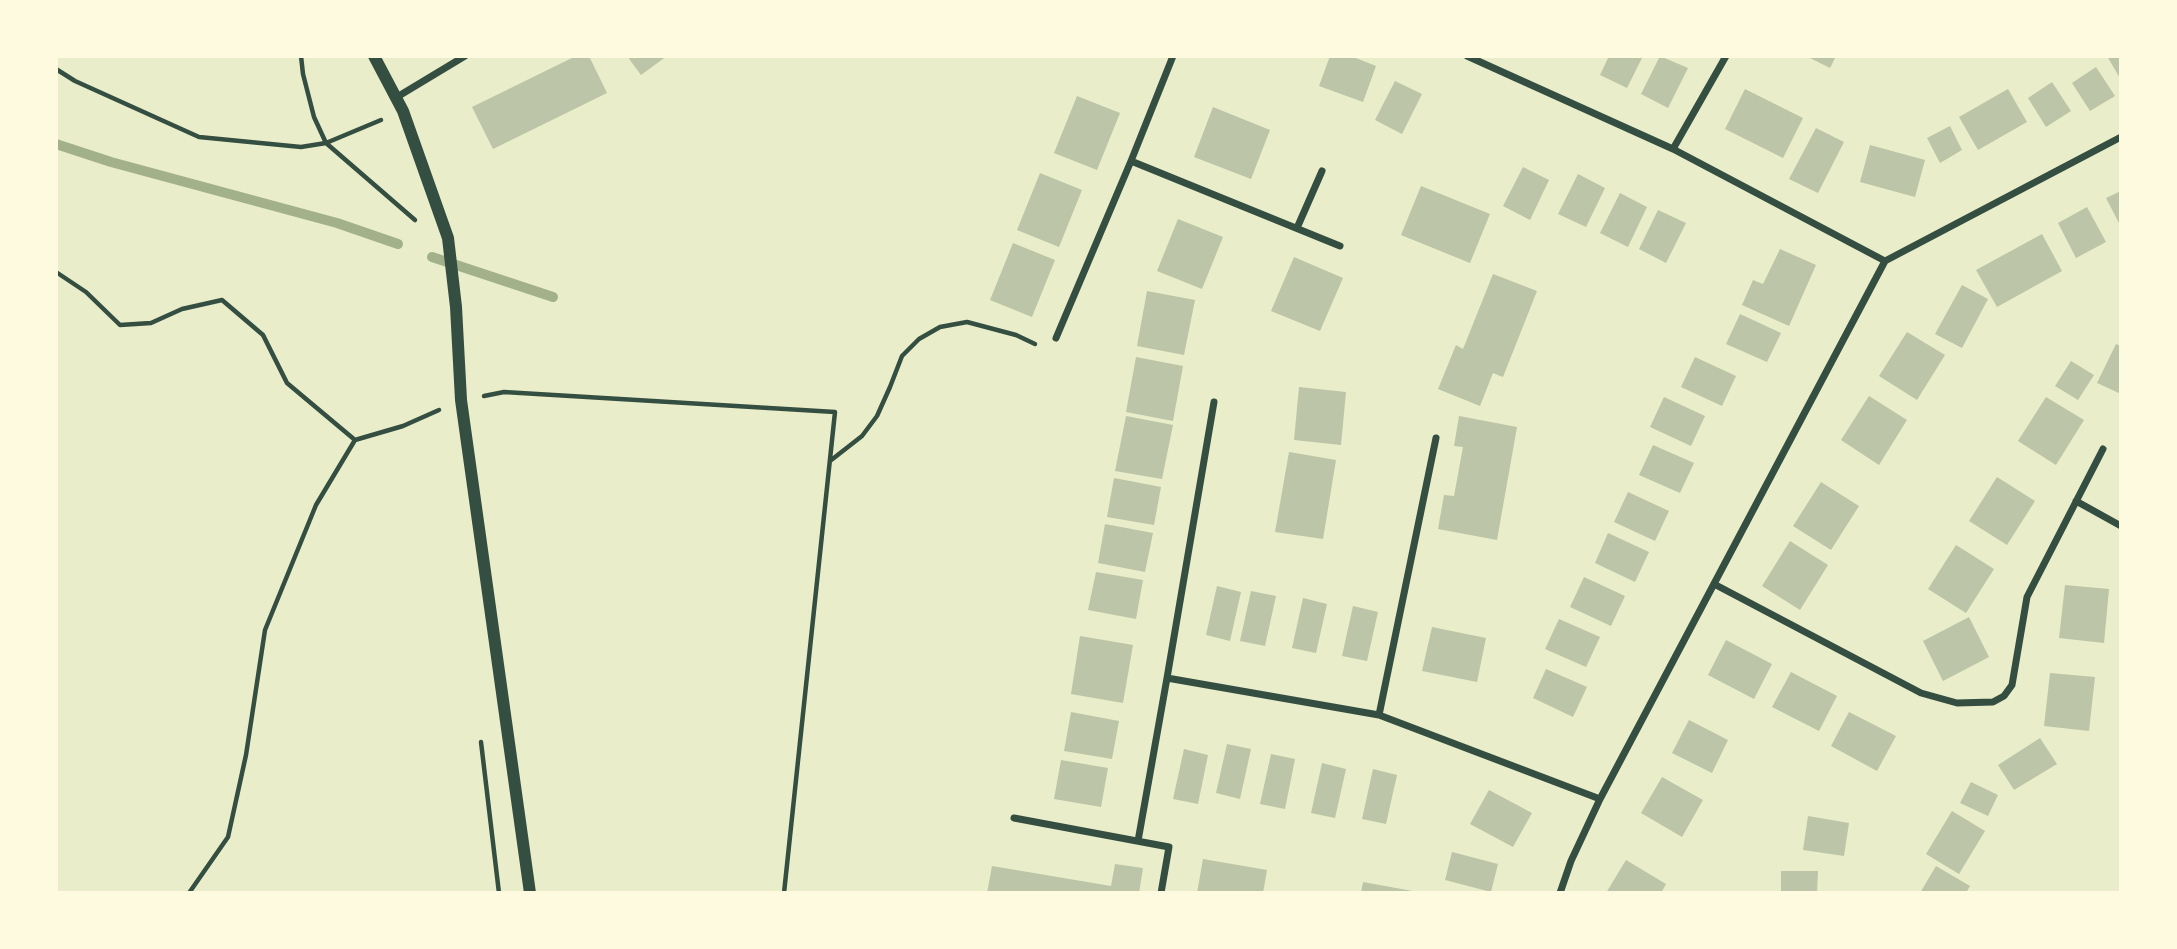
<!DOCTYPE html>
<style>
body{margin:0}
#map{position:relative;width:2177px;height:949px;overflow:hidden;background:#e9edc9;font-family:"Source Sans 3",sans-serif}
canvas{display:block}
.frame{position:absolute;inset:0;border:58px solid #fefae0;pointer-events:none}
</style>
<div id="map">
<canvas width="2177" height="949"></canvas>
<div class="frame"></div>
</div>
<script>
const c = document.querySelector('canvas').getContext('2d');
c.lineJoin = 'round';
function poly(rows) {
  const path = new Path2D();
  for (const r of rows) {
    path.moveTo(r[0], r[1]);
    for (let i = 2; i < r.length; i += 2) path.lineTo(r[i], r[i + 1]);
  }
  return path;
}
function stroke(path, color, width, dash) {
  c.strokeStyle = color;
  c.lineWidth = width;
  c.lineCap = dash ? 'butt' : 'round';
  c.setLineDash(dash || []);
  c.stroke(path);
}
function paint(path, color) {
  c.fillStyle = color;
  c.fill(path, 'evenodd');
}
stroke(poly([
 [56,144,111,162,337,223,398,244],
 [432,257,553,297]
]), '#a3b18a', 10);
paint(poly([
 [576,56,589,56,607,93,493,149,472,107],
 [627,56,667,56,641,75],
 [1330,56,1351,56,1376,66,1363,102,1319,86],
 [1609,56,1643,56,1627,88,1600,75],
 [1660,56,1688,68,1668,108,1641,94],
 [1806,56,1836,56,1830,68],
 [2107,56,2121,56,2121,80],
 [2096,67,2115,96,2090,111,2072,83],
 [1395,81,1422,94,1402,134,1375,120],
 [2052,82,2071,111,2046,127,2028,98],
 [1745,89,1803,118,1783,158,1725,129],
 [2008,89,2027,122,1978,150,1959,117],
 [1077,96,1120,113,1097,170,1054,153],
 [1213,107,1270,130,1251,179,1194,157],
 [1950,126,1962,150,1940,163,1927,138],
 [1816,128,1844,142,1818,193,1789,179],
 [1870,145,1925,160,1915,197,1860,182],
 [1523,167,1549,180,1530,220,1503,206],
 [1040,173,1082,190,1059,247,1017,230],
 [1578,174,1605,188,1586,227,1558,214],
 [1421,186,1490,214,1470,263,1401,235],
 [2121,191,2121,227,2106,198],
 [1620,193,1647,207,1628,247,1600,233],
 [2087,207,2106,242,2076,258,2058,223],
 [1658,210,1686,223,1666,263,1639,249],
 [1178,219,1223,237,1202,289,1157,271],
 [2042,234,2062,271,1997,307,1976,270],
 [1013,243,1055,260,1032,317,990,300],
 [1780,249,1816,265,1789,326,1742,305,1753,280,1763,284],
 [1294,257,1343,278,1320,331,1271,311],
 [1493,274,1537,291,1503,377,1493,373,1480,406,1438,389,1456,345,1463,349],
 [1962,285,1988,299,1962,348,1935,334],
 [1147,291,1195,300,1184,355,1137,346],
 [1740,314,1781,333,1767,362,1726,344],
 [1907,332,1945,355,1917,400,1879,376],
 [2116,344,2121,346,2121,394,2097,383],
 [1136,357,1183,366,1173,421,1126,412],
 [1695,357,1736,376,1722,406,1681,387],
 [2071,361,2094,375,2078,400,2055,386],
 [1299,387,1346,392,1341,445,1294,440],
 [1869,396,1907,420,1879,465,1841,440],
 [1664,397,1705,416,1691,446,1650,427],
 [2046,397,2084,420,2056,465,2018,441],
 [1126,416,1173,425,1162,479,1115,471],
 [1459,416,1517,427,1497,540,1438,529,1444,495,1454,496,1463,447,1454,446],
 [1653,445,1694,463,1680,493,1639,475],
 [1289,452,1336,460,1323,539,1275,532],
 [1997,477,2035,501,2007,545,1969,521],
 [1114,478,1161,487,1154,525,1107,517],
 [1821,482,1859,506,1831,550,1793,526],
 [1628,492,1669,511,1655,541,1614,522],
 [1105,524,1153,533,1145,572,1098,563],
 [1608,533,1649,552,1635,582,1595,563],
 [1790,541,1828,565,1800,610,1762,586],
 [1956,545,1994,569,1966,613,1928,589],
 [1096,572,1143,580,1136,619,1088,610],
 [1584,577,1625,596,1611,626,1570,607],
 [2065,585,2109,589,2104,643,2059,638],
 [1217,586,1241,592,1230,641,1206,635],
 [1251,591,1276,596,1265,646,1240,641],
 [1303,598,1327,604,1316,653,1292,648],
 [1353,606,1378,612,1367,661,1342,656],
 [1969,617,1989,657,1943,681,1923,641],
 [1559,619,1600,637,1586,667,1545,649],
 [1432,627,1486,638,1477,682,1422,671],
 [1080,636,1133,645,1123,703,1071,694],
 [1726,640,1772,664,1754,699,1708,675],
 [1546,669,1587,687,1573,717,1533,698],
 [1791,672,1837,696,1819,731,1772,707],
 [2050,673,2095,677,2089,731,2044,726],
 [1071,712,1119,721,1112,759,1064,751],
 [1849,712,1896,736,1877,771,1831,746],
 [1689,720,1728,740,1712,773,1672,753],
 [2040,738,2057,764,2014,790,1998,765],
 [1227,744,1251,749,1240,799,1216,793],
 [1184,749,1208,755,1198,804,1173,799],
 [1271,754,1295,759,1285,809,1260,804],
 [1061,760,1108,768,1101,807,1054,799],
 [1322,763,1346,769,1335,818,1311,813],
 [1373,769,1397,775,1386,824,1362,819],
 [1662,777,1703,800,1682,837,1641,813],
 [1971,782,1998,795,1988,816,1960,803],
 [1489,790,1532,813,1513,847,1470,824],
 [1952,811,1985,831,1959,874,1926,854],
 [1808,816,1849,823,1844,856,1803,850],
 [1452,852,1498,864,1491,892,1445,880],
 [1203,859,1267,870,1263,893,1197,893],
 [1626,860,1666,884,1661,893,1606,893],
 [1115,864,1143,868,1139,893,987,893,992,866,1111,886],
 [1936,866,1970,886,1966,893,1920,893],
 [1781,871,1818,871,1817,893,1781,893],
 [1363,882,1418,892,1418,893,1361,893]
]), '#bcc5a7');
stroke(poly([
 [301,56,303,74,314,117,326,143,415,220],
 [56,69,75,81,199,137,301,147,326,143,381,120],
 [56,272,86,292,120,325,151,323,182,309,222,300,263,335,287,383,355,440],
 [484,396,504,392,835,412,784,893],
 [830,461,862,436,877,416,890,387,902,356,919,339,940,327,967,322,1016,335,1035,344],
 [481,742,499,893],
 [189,893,228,837,246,755,265,630,316,505,355,440,403,426,439,410]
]), '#344e41', 4.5);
stroke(poly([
 [1467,56,1673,149,1885,261],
 [397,97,465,56],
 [1673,149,1726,56],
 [1131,161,1340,246],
 [1297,228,1322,171],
 [1056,338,1131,161,1173,56],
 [2076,501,2121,526],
 [1714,584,1921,693,1957,703,1993,702,2004,696,2012,685,2027,597,2103,449],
 [1167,678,1214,402],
 [1379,715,1436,438],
 [1014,818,1169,847,1161,893],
 [1138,841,1167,678,1379,715,1600,799],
 [1560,893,1571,861,1600,799,1885,261,2121,137]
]), '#344e41', 7);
stroke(poly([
 [374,56,403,111,448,238,456,307,461,400,530,893]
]), '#344e41', 12);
</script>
